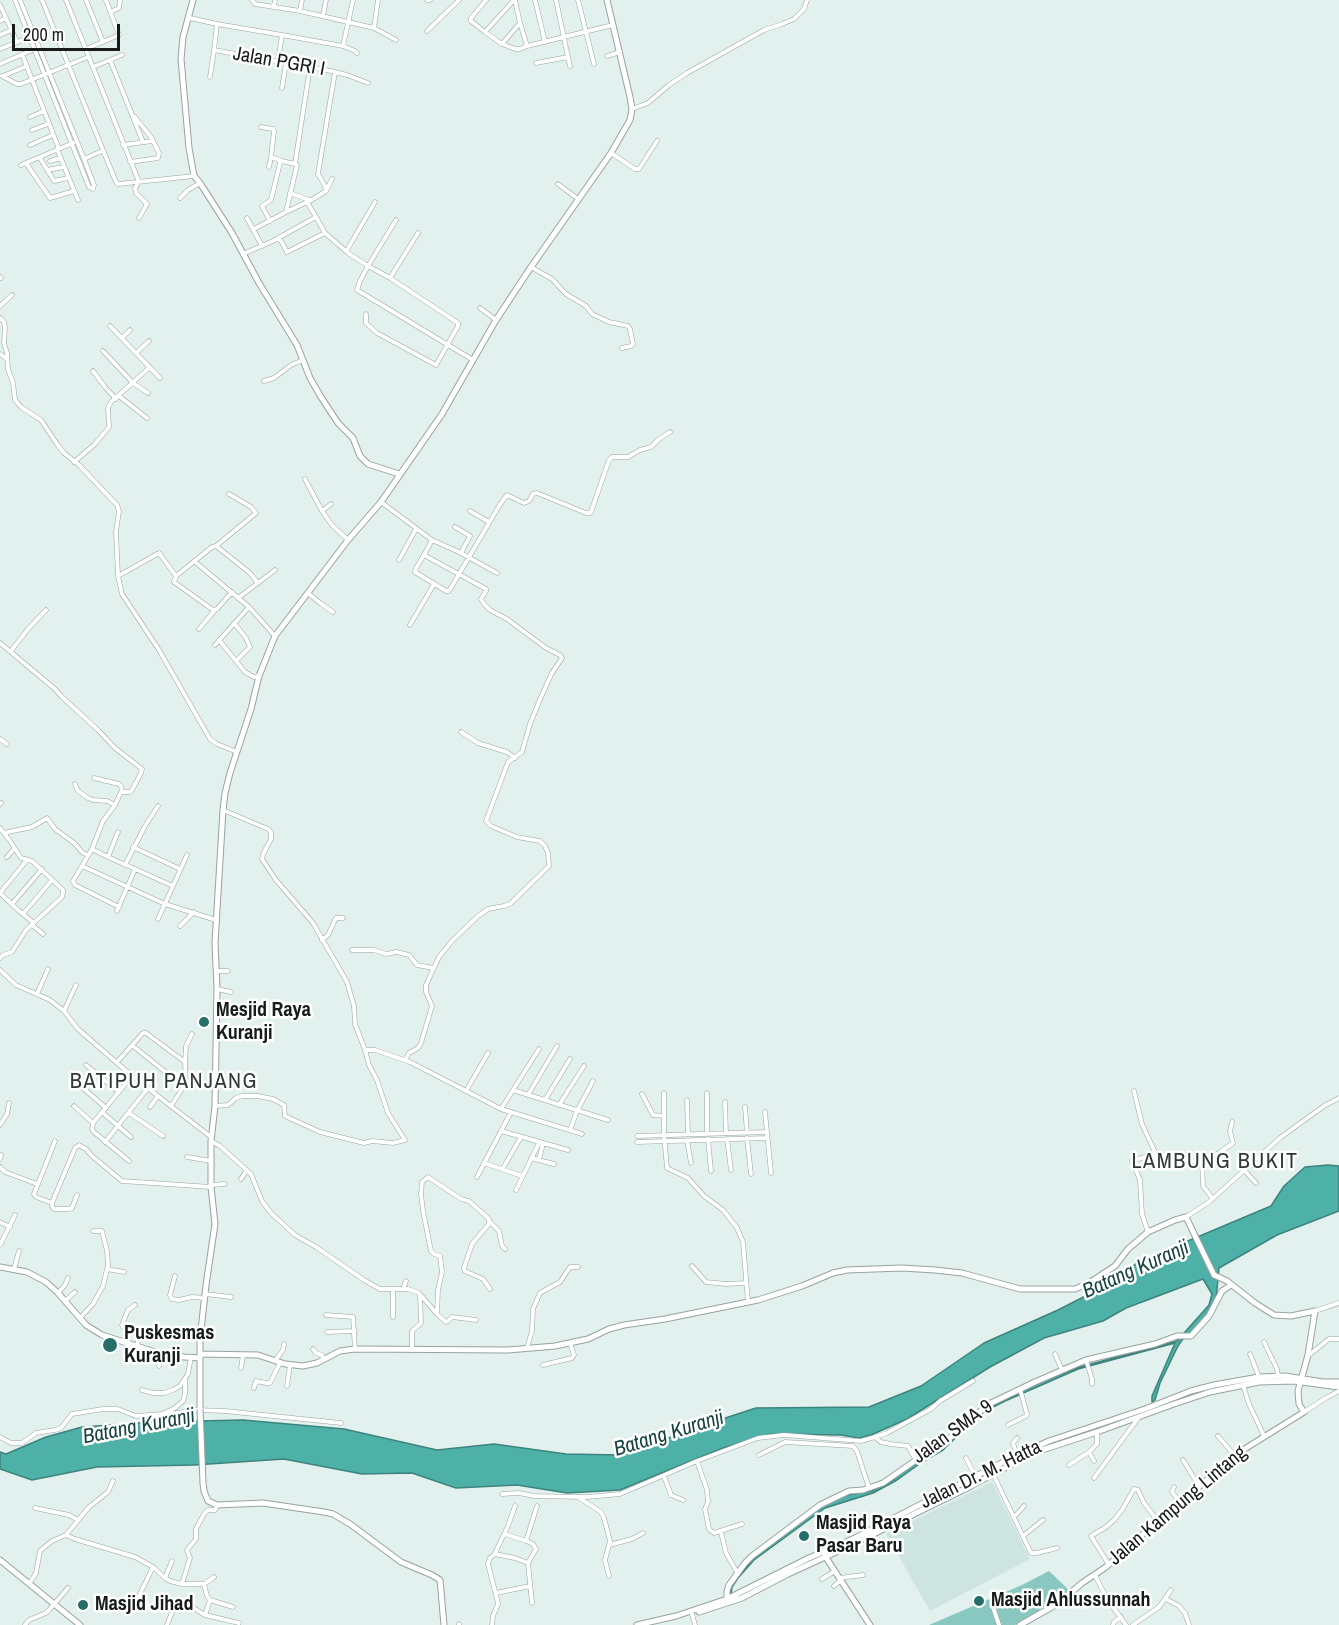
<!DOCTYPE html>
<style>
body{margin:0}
#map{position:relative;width:1339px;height:1625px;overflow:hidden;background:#e2f0ee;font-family:"Archivo Narrow",sans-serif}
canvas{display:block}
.scale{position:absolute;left:12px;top:24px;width:108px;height:27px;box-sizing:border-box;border:3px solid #171c1b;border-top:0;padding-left:8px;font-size:18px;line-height:21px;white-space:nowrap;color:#171c1b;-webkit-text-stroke:4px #fff;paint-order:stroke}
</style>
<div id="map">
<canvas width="1339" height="1625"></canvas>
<div class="scale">200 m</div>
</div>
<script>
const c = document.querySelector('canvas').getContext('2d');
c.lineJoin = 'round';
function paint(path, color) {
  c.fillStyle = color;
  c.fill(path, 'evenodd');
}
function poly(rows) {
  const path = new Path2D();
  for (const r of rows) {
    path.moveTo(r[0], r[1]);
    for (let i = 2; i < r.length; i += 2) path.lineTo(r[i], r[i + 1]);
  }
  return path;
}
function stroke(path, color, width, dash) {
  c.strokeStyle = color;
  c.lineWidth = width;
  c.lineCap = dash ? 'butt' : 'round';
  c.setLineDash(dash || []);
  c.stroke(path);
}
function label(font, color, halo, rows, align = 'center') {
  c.font = font + ' "Archivo Narrow",sans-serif';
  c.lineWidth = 5;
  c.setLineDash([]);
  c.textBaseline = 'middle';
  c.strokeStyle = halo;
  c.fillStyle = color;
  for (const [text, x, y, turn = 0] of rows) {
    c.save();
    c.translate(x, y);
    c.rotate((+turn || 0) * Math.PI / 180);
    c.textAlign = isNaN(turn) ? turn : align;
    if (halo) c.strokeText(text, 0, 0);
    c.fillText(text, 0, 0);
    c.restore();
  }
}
paint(poly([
 [992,1482,1030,1559,930,1611,886,1534]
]), '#cde4e1');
paint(poly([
 [1049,1571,1070,1591,1015,1625,929,1625,1022,1585]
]), '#88c8c0');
const water = poly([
 [1328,1165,1339,1166,1339,1211,1277,1235,1219,1268,1216,1300,1210,1313,1188,1336,1182,1340,1178,1346,1160,1383,1155,1400,1152,1402,1152,1396,1175,1343,1078,1369,1005,1401,987,1410,976,1418,943,1450,922,1462,897,1480,873,1493,825,1508,754,1560,738,1578,732,1587,731,1594,728,1596,729,1587,752,1559,817,1509,846,1495,872,1491,894,1479,920,1460,981,1411,1037,1384,1076,1368,1177,1341,1209,1305,1212,1294,1203,1279,1126,1308,1103,1321,1044,1338,990,1367,907,1419,871,1435,859,1438,841,1435,771,1434,723,1448,620,1490,567,1493,517,1485,456,1488,412,1473,362,1474,284,1459,194,1465,97,1467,32,1480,0,1469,0,1452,6,1454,46,1437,82,1427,152,1422,243,1420,344,1429,437,1450,494,1444,566,1454,621,1455,710,1423,756,1408,869,1407,921,1386,984,1343,1058,1310,1113,1282,1138,1262,1271,1206,1284,1186,1305,1167,1328,1165]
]);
paint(water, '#4db1a7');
stroke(water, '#3d847d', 1.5);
const street = poly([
 [15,0,89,187,93,189,94,185,84,159,20,0],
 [42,0,116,182,118,184,194,176],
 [66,0,139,182,135,188,136,193,147,204,139,218],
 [86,0,103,42],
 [252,0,255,4,300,11,374,28,396,40],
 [427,0,430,0],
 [486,0,471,18,471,21,485,32,514,0],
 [535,0,545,42],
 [578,0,594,64],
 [0,5,17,42],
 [274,6,275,0],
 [300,11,302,0],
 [110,12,119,8,120,0],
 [323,16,326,0],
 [190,18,217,24,282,35],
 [0,21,6,18],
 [520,23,527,46,613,25],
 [217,24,214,50,331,71,347,75,368,83],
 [374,28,378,0],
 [427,31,459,0],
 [485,32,502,44,520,23,515,0],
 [0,35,11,30],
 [502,44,515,49,520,49,527,46],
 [343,46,355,51,357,53],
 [0,49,30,37],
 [86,49,119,35,106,0],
 [22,54,59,149],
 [607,56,620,52],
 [568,57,570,66],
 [110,60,143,142],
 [278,61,282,35,343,46,353,0],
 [536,63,568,57,556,0],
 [0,64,35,49],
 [93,67,122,55],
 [2,76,17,84,21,84,88,57],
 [3,76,27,66],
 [210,77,214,50],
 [282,88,286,63],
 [632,109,648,103,669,85,687,73,764,30,782,24,794,19,804,9,807,0],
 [30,117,44,111],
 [261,127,273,129,274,131,271,157,282,161],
 [32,130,48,124],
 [30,145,53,135],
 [123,145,152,141],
 [57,149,78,200],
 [611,153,635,169,639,169,657,141],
 [40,158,54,181,68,178],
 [84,159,102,151],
 [50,161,61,158],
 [130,162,158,158,159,153,151,137,134,116],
 [26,163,50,198,74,191],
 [295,164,310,67],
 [21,165,73,143],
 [269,167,271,157],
 [47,170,64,167],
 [558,184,578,199],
 [326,191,325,186,318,174,335,72],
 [290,193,309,200],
 [180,198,188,190,200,183],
 [308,202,326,191,332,179],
 [316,217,325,233,347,252],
 [247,218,262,246],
 [396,220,368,266,360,281,357,290,473,360],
 [254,229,286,212,297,165,295,164,282,161,280,163,271,200,262,206,270,221],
 [279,237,287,252,325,233],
 [243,254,273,241,316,217,307,202,286,212],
 [531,267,552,279,566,294,586,306,592,314,609,322,628,326,630,329,633,344,631,346,622,348],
 [0,277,1,278],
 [390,278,418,233],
 [0,306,12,295],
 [480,308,496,320],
 [366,314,366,323,377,333,436,365,458,326,458,323,390,278,368,266,348,253,347,250,375,202],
 [0,318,4,322,5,327,4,343,7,353,8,369,13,383,15,400,21,407,41,420,57,444,64,453,79,465,117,505,119,511,116,532,118,576,122,594,159,650,210,739,217,744,237,752],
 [110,326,160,378],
 [122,338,130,330],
 [103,351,133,383,148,393],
 [136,353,149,341],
 [0,354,7,359],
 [93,371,105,387,116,399],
 [264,381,274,378,291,365,303,360],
 [119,396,147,418],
 [74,462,95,444,109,427,108,408,111,402,150,367],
 [305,479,322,511,332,525,348,540],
 [229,494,251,507,256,513,216,546,250,573,258,583,238,598],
 [381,502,432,540,459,552,497,573],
 [322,511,331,504],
 [470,511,489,522],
 [455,527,470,536,461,553],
 [424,555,416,568,415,572,446,591,449,591,499,506,507,495,524,503,529,501,533,494,537,493,586,513,590,513,591,512,609,460,612,457,628,457,640,450,651,447,659,439,670,432],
 [399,560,416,529],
 [194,561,249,607,275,636],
 [118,576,159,553,176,576,174,582,213,610,217,609,232,592],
 [176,576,212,547,216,546],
 [258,583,275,570],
 [308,593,320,603,333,612],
 [234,623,246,638,250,647,236,661],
 [410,625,434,584],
 [199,629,215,610],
 [219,640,245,672,254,677,259,676],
 [0,643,55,689,62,697,98,730,115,748,142,769,141,773,132,790,130,792,121,792,115,805,103,821,92,849,82,866,165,904,216,920],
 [215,645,249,607],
 [11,651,28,629,46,610],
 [461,732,478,743,507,752,515,758],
 [0,739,7,744],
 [94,778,119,784,121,786,122,791],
 [75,784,78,791,88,798,93,800,107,801,115,805],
 [0,804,1,803],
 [0,828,10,841,21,858,32,861,63,890,63,892,62,897,26,930,12,952,3,955,0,958],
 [118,832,108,857,173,886],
 [5,834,8,832,32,827,47,818,55,829,74,843,83,853,88,855],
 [133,847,180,869],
 [92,849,108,857],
 [7,857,14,849],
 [27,860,0,893,18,910,34,923],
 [125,865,145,826,158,806],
 [82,866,73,881,75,885,119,907],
 [12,904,42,869],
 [117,911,135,869],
 [23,914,52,880],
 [158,919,187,855],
 [32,925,43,934],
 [180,926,194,912],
 [322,940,328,935,336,918,343,918],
 [352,950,374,950,386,954,397,952,409,955,417,965,433,968],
 [0,970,16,985,50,1000,64,1011,78,1029,132,1076,211,1137],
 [217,971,228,971],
 [217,989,231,992],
 [37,994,48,969],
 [64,1011,76,985],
 [133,1046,184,1087],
 [365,1050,375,1050,410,1062,501,1109,539,1049],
 [405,1060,409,1053,418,1048,421,1043,432,1006,426,992,426,985,439,957,452,941,478,916,488,909,504,906,510,904,549,866,548,853,545,846,540,841,517,837,491,826,486,821,508,762,522,752,530,724,541,697,552,673,562,658,560,655,546,648,507,619,490,610,484,604,481,599,486,591,486,589,424,555,432,540],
 [117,1062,143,1033,146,1033,185,1062,186,1083,171,1106],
 [185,1062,186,1046,192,1034],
 [86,1065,119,1092],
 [83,1088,106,1108],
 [513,1090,608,1120],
 [466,1091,488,1053],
 [1134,1091,1142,1124,1154,1150,1156,1164,1170,1165,1202,1160],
 [664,1093,664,1135,667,1168,688,1178,704,1196,723,1210,737,1228,743,1242,748,1302],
 [707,1093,707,1134],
 [642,1094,653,1115,664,1116],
 [528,1095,557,1046],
 [545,1100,570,1059],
 [687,1100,688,1134],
 [725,1102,726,1133],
 [559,1105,584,1066],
 [74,1106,93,1123,92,1129,94,1132,129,1161],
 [215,1106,228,1105,236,1098,242,1096,258,1096,273,1099,284,1105,285,1116,320,1132,364,1143,372,1141,393,1143,405,1140,388,1113,377,1080,369,1065,365,1050,355,1024,354,1006,347,982,313,923,276,880,262,859,263,854,271,839,271,832,268,829,223,810],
 [150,1107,158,1096],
 [745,1107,747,1133],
 [501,1109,582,1134],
 [765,1112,771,1173],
 [103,1113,131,1137],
 [129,1113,163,1136],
 [93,1123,132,1076],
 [0,1125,7,1114,9,1103],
 [570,1130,577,1111,593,1081],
 [501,1131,568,1150],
 [637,1136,766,1132],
 [747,1138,751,1174],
 [708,1139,711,1171],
 [727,1139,731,1170],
 [687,1140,691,1163],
 [55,1141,34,1194,36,1197,52,1203,52,1206,54,1209,69,1209,72,1208,77,1195],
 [211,1141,220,1146,251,1174,262,1201,270,1212,295,1235,316,1247,364,1280,380,1289,408,1289,419,1293,437,1314,446,1322,448,1321,452,1317,476,1320],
 [105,1142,148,1088],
 [637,1142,767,1138],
 [187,1157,211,1161],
 [531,1158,554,1164],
 [0,1159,1,1155],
 [539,1160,543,1143],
 [484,1163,522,1176],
 [0,1167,5,1172,37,1184],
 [503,1168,521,1137],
 [1244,1170,1256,1183],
 [477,1177,511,1112],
 [241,1179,247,1170],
 [211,1185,225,1184],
 [516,1190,539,1143],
 [1213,1199,1203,1186,1202,1160,1219,1153,1233,1143,1230,1131,1232,1122],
 [52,1203,75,1148,79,1145,86,1149,92,1156,122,1181,211,1187],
 [1186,1217,1209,1202,1280,1138,1299,1124,1324,1106,1339,1098],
 [0,1222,10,1227],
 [490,1222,499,1231,502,1246,505,1249],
 [1148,1232,1142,1214,1140,1180,1132,1161,1154,1154],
 [0,1245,15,1215],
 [692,1266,706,1282,726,1284,746,1283],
 [14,1269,19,1251],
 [107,1269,124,1272],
 [175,1276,170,1295,172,1299,179,1300,192,1297,205,1298],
 [403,1289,406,1281],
 [58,1293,65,1285,68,1278],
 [205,1294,231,1297],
 [65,1301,75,1292],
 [135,1305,128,1310,122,1325,123,1327,139,1336,137,1346],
 [1315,1311,1339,1303],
 [437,1314,438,1290,442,1272,440,1256,434,1254,431,1251,423,1211,421,1194,422,1182,428,1177,461,1199,469,1201,489,1219,489,1224,472,1244,464,1268,465,1271,483,1279,490,1289],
 [326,1315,353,1317,355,1349],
 [393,1317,393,1290],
 [80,1318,93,1304,103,1286,108,1265,107,1251,102,1231,93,1231],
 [327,1332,355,1331],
 [1264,1342,1277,1369,1278,1376],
 [527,1348,532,1331,533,1309,540,1293,560,1282,570,1267,578,1267],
 [313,1349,316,1353,322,1355,323,1359],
 [412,1350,412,1331,421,1323,420,1295],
 [1055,1354,1062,1370],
 [1250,1354,1259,1377],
 [1309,1355,1329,1339,1339,1339],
 [1086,1360,1092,1379,1092,1384],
 [275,1361,283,1350,284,1344],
 [543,1365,572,1358,574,1355,570,1343],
 [159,1366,162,1354],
 [241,1368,243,1355],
 [1243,1385,1249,1404,1264,1436],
 [287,1386,290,1365],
 [254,1388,256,1381,266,1383,270,1383,280,1363],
 [142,1390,153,1393,164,1393,173,1390,180,1386,188,1374,191,1357],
 [1304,1412,1326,1398,1339,1391],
 [164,1413,175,1408,183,1401,185,1394,185,1380],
 [1008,1425,1026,1416,1027,1414,1020,1389],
 [1218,1436,1235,1456],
 [0,1437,11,1443,22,1443,36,1433,55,1430,61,1428,72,1414,103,1409,118,1409,136,1416,176,1413,196,1410,225,1411,341,1423],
 [876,1438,881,1442,890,1444,908,1446,916,1460],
 [1089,1452,1094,1461],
 [759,1455,785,1442,853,1446,857,1451,869,1488],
 [1017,1455,1013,1443,1017,1438],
 [966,1458,975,1476],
 [1183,1460,1199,1486],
 [697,1461,707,1490,708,1502,705,1509,709,1529,714,1533,742,1524],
 [1069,1465,1089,1452,1097,1444,1097,1432],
 [993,1474,1031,1553,1037,1553,1057,1548],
 [664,1476,671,1495,683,1500],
 [1094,1478,1139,1417],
 [1174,1487,1172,1492,1180,1502],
 [502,1494,519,1493,534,1496,587,1497,620,1494,697,1461,758,1438,784,1435,861,1441,875,1437,887,1433,931,1409,940,1401,973,1381],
 [578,1497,601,1512,604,1518,610,1541,605,1560,609,1576],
 [35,1508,69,1515,78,1520],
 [1014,1517,1024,1506],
 [721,1532,726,1553,737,1572],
 [505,1534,526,1541],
 [66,1535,75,1539,135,1557,153,1567,165,1578,170,1581,182,1584,204,1584,207,1596,210,1600,205,1615],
 [1023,1536,1043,1520],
 [609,1545,632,1539,643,1533],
 [495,1553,508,1526,515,1506],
 [528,1563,536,1549,533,1544,526,1541,537,1506],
 [1109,1565,1091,1536,1106,1527,1114,1520,1122,1510,1134,1489,1138,1490,1144,1503,1158,1521],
 [1095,1575,1107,1599,1126,1625],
 [165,1578,172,1561],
 [840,1578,863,1575],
 [822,1579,835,1571],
 [29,1584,36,1573,40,1551,52,1541,66,1535,89,1507,108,1492,113,1481],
 [182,1584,190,1558,187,1550,196,1539,196,1529,204,1514,208,1510,215,1510,217,1505],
 [204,1584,214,1577],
 [834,1586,841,1580],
 [496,1593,530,1586],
 [139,1596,153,1567],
 [1166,1599,1179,1606,1182,1610,1185,1613,1189,1625],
 [210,1600,233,1607],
 [182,1601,205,1615,239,1623],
 [992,1604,999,1625],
 [692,1614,695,1625],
 [459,1624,459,1625],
 [25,1625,29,1620,46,1613,49,1610,68,1588],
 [167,1625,175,1605],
 [492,1625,493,1616,498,1604,497,1599,488,1564,490,1558,495,1554,515,1558,528,1563,532,1603],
 [1113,1625,1114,1622,1121,1617],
 [1133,1625,1159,1607,1171,1590]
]);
const secondary = poly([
 [193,0,183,37,181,59,189,148,194,176,200,183,232,233,259,283,297,345,310,378,321,397,338,423,353,438,360,456,368,464,399,474],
 [0,1267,27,1272,46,1282,58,1293,86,1325,102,1335,155,1352,184,1357,200,1358],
 [200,1354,258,1355,285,1364,303,1366,317,1363,340,1351,355,1349,508,1350,555,1346,588,1339,609,1329,624,1325,665,1319,758,1300,802,1286,833,1273,847,1270,902,1268,935,1270,962,1273,1020,1289,1075,1289,1089,1283,1115,1266,1128,1249,1148,1232,1175,1220,1186,1217,1214,1275,1227,1281,1255,1303,1274,1315,1291,1316,1315,1311,1308,1355,1298,1391,1299,1404,1304,1412,1243,1450,1152,1526,1106,1567,1082,1583,1059,1603,1020,1625],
 [200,1409,200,1339,206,1285,215,1224,211,1187,211,1141,215,1106,217,989,215,943,223,810,225,793,230,773,251,709,259,676,275,636,348,540,381,502,442,414,496,320,531,267,611,153,630,120,632,109,630,97,607,0],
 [203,1483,204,1491,208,1501,217,1505,263,1503,324,1512,333,1514,350,1524,401,1562,432,1575,440,1580,444,1625],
 [825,1556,870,1625],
 [0,1560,80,1625],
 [727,1599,727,1591,729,1585,745,1563,752,1556,820,1505,849,1491,863,1490,883,1483,916,1460,943,1444,987,1405,1035,1382,1086,1360,1155,1344,1177,1336,1191,1336,1209,1316,1222,1291,1231,1285],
 [699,1612,742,1598,788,1574,847,1547,971,1486,1016,1462,1042,1450,1097,1432,1174,1404,1210,1392,1259,1382,1294,1381,1339,1387],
 [637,1625,676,1616,727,1599,809,1558,855,1538,1017,1455,1049,1441,1145,1409,1191,1391,1214,1385,1259,1377,1285,1376,1323,1382,1339,1382]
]);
stroke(street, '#97a3a2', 5);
stroke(secondary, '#97a3a2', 7);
stroke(street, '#fff', 4);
stroke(secondary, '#fff', 5);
const secondaryBridge = poly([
 [200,1409,203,1483]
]);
stroke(secondaryBridge, '#97a3a2', 7, []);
stroke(secondaryBridge, '#fff', 5);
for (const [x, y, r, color] of [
 [204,1022,6,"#266f68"],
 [110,1345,8,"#266f68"],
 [804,1536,6,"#266f68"],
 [979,1601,6,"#266f68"],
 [83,1605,6,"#266f68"]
]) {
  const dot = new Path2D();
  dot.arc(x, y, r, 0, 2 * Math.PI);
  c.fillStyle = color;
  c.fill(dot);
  stroke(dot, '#fff', 2);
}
label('20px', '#171c1b', '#fff', [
 ["Jalan PGRI I",279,62,10],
 ["Jalan SMA 9",953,1432,-36],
 ["Jalan Dr. M. Hatta",981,1475,-26],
 ["Jalan Kampung Lintang",1178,1506,-40]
]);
label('bold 20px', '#171c1b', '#fff', [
 ["Mesjid Raya",216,1011],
 ["Kuranji",216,1034],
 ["Puskesmas",124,1334],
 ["Kuranji",124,1357],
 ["Masjid Raya",816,1524],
 ["Pasar Baru",816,1547],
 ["Masjid Ahlussunnah",991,1601],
 ["Masjid Jihad",95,1605]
], 'left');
label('italic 21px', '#174440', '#fff', [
 ["Batang Kuranji",1136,1270,-24],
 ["Batang Kuranji",139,1427,-11],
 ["Batang Kuranji",669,1434,-17]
]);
c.letterSpacing = '1.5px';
label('22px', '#2e3938', '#fff', [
 ["BATIPUH PANJANG",164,1082],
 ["LAMBUNG BUKIT",1215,1162]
]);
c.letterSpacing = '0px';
</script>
